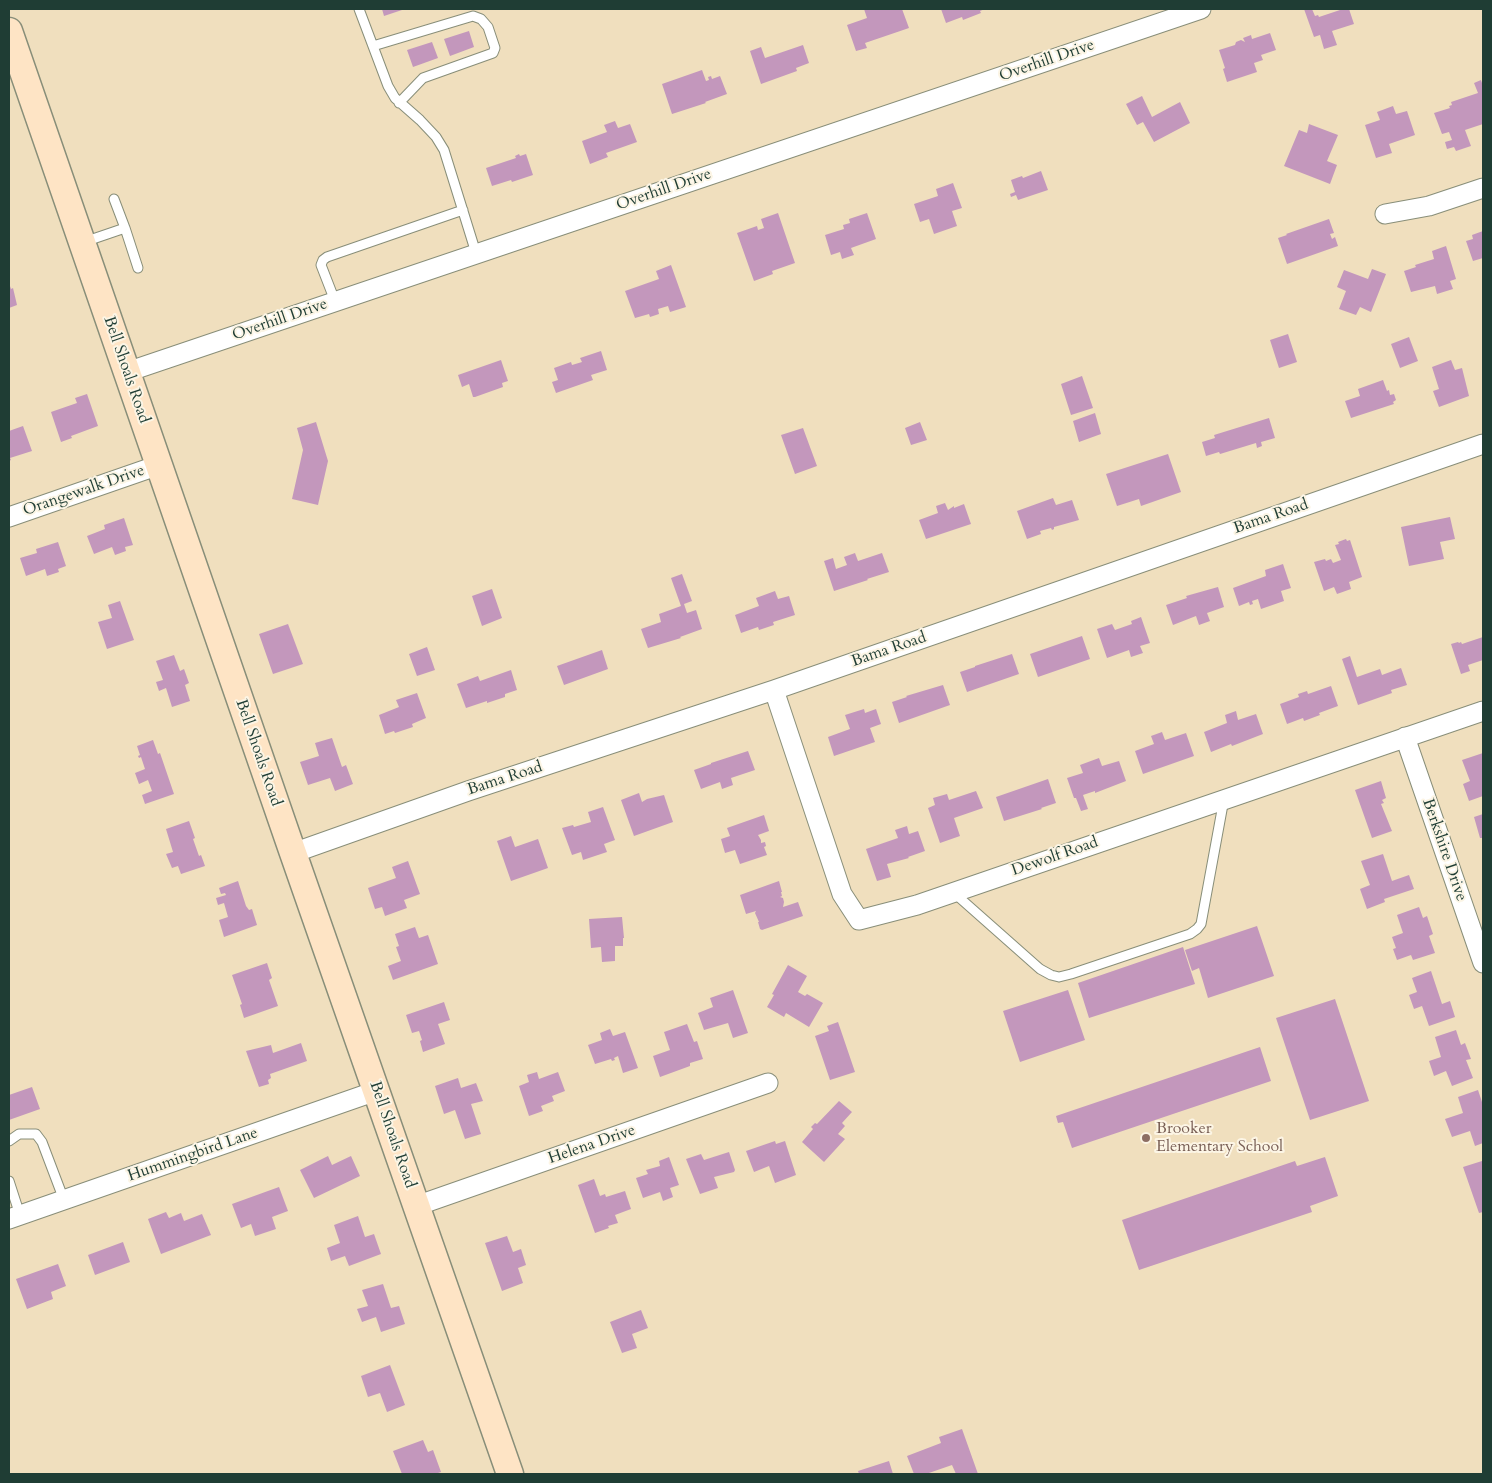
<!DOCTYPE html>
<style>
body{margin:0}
#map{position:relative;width:1492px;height:1483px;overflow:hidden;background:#f0dfbe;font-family:Cardo,serif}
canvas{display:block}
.frame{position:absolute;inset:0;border:10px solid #1f3d34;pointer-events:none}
</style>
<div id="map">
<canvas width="1492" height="1483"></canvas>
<div class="frame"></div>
</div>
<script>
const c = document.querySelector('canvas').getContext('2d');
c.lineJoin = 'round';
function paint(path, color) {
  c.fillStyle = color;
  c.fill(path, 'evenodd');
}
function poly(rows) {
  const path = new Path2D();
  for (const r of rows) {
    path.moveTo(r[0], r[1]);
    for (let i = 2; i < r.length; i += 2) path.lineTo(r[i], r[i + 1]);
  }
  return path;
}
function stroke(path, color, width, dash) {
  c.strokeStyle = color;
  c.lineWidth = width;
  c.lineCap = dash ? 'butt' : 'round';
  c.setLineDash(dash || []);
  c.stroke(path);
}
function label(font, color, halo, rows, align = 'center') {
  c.font = font + ' Cardo,serif';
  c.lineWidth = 4;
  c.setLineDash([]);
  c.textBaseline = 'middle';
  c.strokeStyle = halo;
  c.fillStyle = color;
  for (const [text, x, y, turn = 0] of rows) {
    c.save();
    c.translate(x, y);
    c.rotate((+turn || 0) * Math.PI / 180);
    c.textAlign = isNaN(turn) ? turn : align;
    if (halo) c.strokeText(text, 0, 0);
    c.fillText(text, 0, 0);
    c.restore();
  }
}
paint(poly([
 [382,9,405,9,384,16],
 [864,9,902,9,909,28,865,43,867,48,856,51,847,25,867,18],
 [941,9,985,9,980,11,981,13,963,20,962,17,946,23],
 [1304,9,1312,9,1315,16,1318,15,1319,17,1343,9,1349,9,1354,24,1332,31,1337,45,1324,49,1320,35,1314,37],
 [469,31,474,47,450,56,444,39],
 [1270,33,1276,50,1261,55,1263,60,1254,63,1257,72,1227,82,1223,69,1225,68,1219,50,1235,45,1236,42,1241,40,1245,42,1243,38,1251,35,1252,39],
 [432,42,438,58,413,67,407,50],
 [803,45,809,63,796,68,797,71,761,84,750,51,761,47,765,58],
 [702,70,706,81,709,80,708,77,711,76,712,79,720,76,727,94,705,102,706,103,672,114,662,84],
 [1481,80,1483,86,1483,124,1465,130,1471,146,1456,151,1454,147,1447,149,1445,142,1452,140,1449,132,1442,134,1434,113,1450,108,1449,106,1452,105,1451,102,1478,93,1474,83],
 [1142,96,1152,117,1180,102,1190,123,1154,142,1143,122,1137,125,1126,104],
 [1393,106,1396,114,1407,111,1415,135,1389,144,1392,153,1376,158,1365,125,1380,120,1377,112],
 [615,121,618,128,630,124,637,142,606,153,608,157,590,164,582,141,607,132,604,125],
 [1309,124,1338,135,1327,161,1337,165,1330,184,1284,166,1299,130,1307,133],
 [519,154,520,156,526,154,533,175,512,182,511,180,492,186,486,168,516,158,515,156],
 [1041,171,1048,190,1018,200,1016,195,1011,197,1010,194,1015,192,1011,180,1022,176,1023,178],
 [953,183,962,208,952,211,957,226,934,234,929,219,920,222,914,204,938,196,936,189],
 [778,213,795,263,772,271,773,274,754,281,737,233,757,226,758,230,764,228,761,219],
 [867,213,876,239,851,248,854,255,842,259,840,252,831,255,825,235,844,229,843,225,850,223,849,219],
 [1329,219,1334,233,1330,234,1332,239,1335,237,1338,246,1287,264,1278,238,1287,235,1286,234],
 [1483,231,1483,258,1473,261,1466,241,1473,239,1472,235],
 [1446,246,1456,279,1450,281,1453,289,1437,294,1435,286,1411,292,1404,271,1416,267,1415,265,1434,259,1432,251],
 [671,265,686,307,670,312,668,306,658,309,659,314,650,317,649,314,635,318,625,291,659,279,656,271],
 [1372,269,1386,274,1371,312,1360,307,1356,315,1339,309,1346,291,1337,287,1344,270,1368,279],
 [9,283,11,289,13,288,17,305,9,308],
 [1288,334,1297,362,1279,368,1270,340],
 [1409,337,1418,361,1400,368,1391,344],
 [601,351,607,370,591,375,593,380,556,393,552,382,558,380,554,368,571,362,572,365,582,362,580,358],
 [501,360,508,381,502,383,503,387,475,397,473,397,469,384,462,387,458,375],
 [1451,360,1455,370,1462,368,1469,396,1439,407,1433,391,1439,389,1432,367],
 [1082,376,1093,408,1071,415,1061,384],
 [1383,380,1387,391,1389,390,1390,395,1394,394,1396,400,1393,402,1394,404,1351,418,1345,401,1360,396,1358,389],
 [87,394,98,426,71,436,72,438,61,442,51,412,77,403,75,398],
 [1095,413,1101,434,1079,442,1073,421],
 [1269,418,1275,438,1261,442,1262,446,1257,448,1256,443,1220,454,1219,452,1206,456,1202,442,1215,438,1214,435],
 [316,422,328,461,318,505,292,499,303,450,297,428],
 [920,422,927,440,911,445,905,428],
 [23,426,32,451,10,458,11,460,9,461,9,431],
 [803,428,817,466,795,474,781,435],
 [1168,454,1181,492,1141,506,1139,499,1117,506,1106,474],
 [1053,498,1056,505,1072,500,1079,520,1054,527,1054,529,1052,530,1051,528,1040,531,1041,534,1027,539,1017,511],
 [945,503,948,510,954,506,954,508,964,504,971,524,926,539,919,520,938,513,936,506],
 [1450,517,1455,539,1440,542,1444,559,1409,566,1401,527],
 [124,518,133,545,125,547,126,551,115,555,112,547,94,554,87,536,105,529,104,525],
 [1346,539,1347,541,1350,540,1362,577,1349,582,1351,589,1337,594,1334,587,1324,591,1314,562,1325,559,1326,561,1331,559,1333,563,1341,560,1335,545,1339,544,1338,542],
 [58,542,66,566,58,569,59,572,47,576,45,569,26,576,20,558,37,553,36,549],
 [855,553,858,561,882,553,889,572,867,579,868,580,834,591,824,561,833,558,836,569,847,565,844,557],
 [1283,564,1291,588,1281,591,1284,601,1261,609,1258,599,1252,601,1253,604,1250,605,1249,602,1239,606,1233,588,1266,576,1265,570],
 [682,574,692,601,684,604,687,613,696,610,702,629,680,637,681,638,648,648,641,629,661,622,659,614,681,606,671,578],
 [1218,587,1224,607,1207,613,1210,621,1199,625,1196,616,1173,625,1166,605,1187,598,1186,596],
 [492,589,502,618,482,626,472,596],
 [775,591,778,599,789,596,795,615,773,622,774,625,759,630,758,627,741,633,735,615,759,606,756,598],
 [120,601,134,640,107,649,98,622,112,618,108,605],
 [1141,617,1150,643,1140,646,1143,653,1131,657,1129,650,1107,658,1097,629,1112,624,1115,630,1132,624,1131,621],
 [288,624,303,664,273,674,259,634],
 [1082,636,1090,659,1038,677,1030,654],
 [1483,637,1483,660,1468,665,1470,671,1461,674,1451,644,1458,642,1459,643,1461,642,1462,644],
 [427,647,435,670,417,676,409,654],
 [602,650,608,669,564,685,557,666],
 [1012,654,1019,674,967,692,960,672,975,667,975,666],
 [174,655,180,671,184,669,189,683,185,685,190,701,172,707,166,688,159,691,156,682,163,680,156,661],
 [1350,656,1357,677,1380,669,1382,675,1401,668,1407,685,1391,690,1392,693,1358,705,1342,659],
 [511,670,517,690,505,694,505,697,487,703,487,701,466,708,457,684,478,676,480,681],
 [943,685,950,705,899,723,892,702,907,697,906,696],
 [1331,686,1338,706,1319,713,1320,715,1304,721,1303,718,1287,724,1280,704,1299,697,1298,694,1307,691,1308,694],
 [417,693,426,718,412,724,413,727,395,733,394,731,385,734,379,715,399,707,396,700],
 [864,709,865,713,876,709,881,724,870,728,875,742,834,756,828,737,850,729,845,715],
 [1236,711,1238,720,1256,714,1263,734,1232,746,1231,744,1211,752,1204,732,1227,723,1225,715],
 [1162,732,1165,740,1186,733,1194,756,1143,774,1135,751,1154,744,1151,736],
 [332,738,342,767,346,765,353,784,335,791,330,778,308,785,300,762,319,756,315,743],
 [153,740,158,754,160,753,174,794,145,804,142,795,152,791,148,780,139,784,135,773,145,769,141,757,139,758,138,756,140,755,137,746],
 [748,751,755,770,731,778,733,785,722,789,720,782,701,789,694,770,711,764,711,763],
 [1483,753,1483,796,1469,801,1463,784,1470,781,1462,760],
 [1099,758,1102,766,1119,761,1126,781,1095,793,1095,791,1083,795,1088,809,1081,811,1076,798,1074,798,1067,778,1083,773,1080,765],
 [1048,779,1056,803,1041,808,1042,809,1004,821,996,797],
 [1381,781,1386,798,1382,800,1384,803,1381,804,1392,831,1372,838,1355,790],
 [976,791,983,808,954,818,960,836,940,843,928,808,935,805,933,798,947,794,949,800],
 [639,793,642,802,647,799,664,795,673,822,634,836,621,800],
 [603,807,615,840,604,844,607,852,583,860,581,852,572,855,562,828,573,825,574,827,591,822,588,812],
 [1483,814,1483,838,1480,838,1474,817],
 [764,815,769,831,758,835,761,840,761,843,765,842,766,846,764,847,767,855,740,864,735,850,725,853,721,839,730,836,727,828],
 [189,821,195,838,193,839,199,856,201,855,205,866,181,874,178,866,172,868,166,854,173,852,166,829],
 [907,826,909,834,918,831,925,851,908,857,909,858,887,864,891,877,877,881,866,849,898,838,895,830],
 [511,836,515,847,538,839,548,868,511,881,497,841],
 [1383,854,1392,881,1409,875,1414,889,1384,899,1385,902,1367,909,1360,889,1370,885,1361,861],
 [408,861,420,894,404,900,407,908,385,916,382,907,375,909,368,888,396,878,392,867],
 [238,881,246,906,249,910,252,909,257,925,224,937,219,920,228,917,224,903,218,905,216,898,226,895,225,893,221,894,219,888],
 [779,881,782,892,781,892,782,896,780,897,783,898,784,902,783,907,798,902,803,916,762,930,760,929,758,922,759,922,755,913,756,911,746,914,740,895],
 [1419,907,1423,918,1427,916,1433,934,1429,936,1435,953,1413,960,1411,955,1397,960,1393,949,1396,948,1392,937,1403,933,1397,915],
 [622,917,624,938,623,938,623,946,615,946,615,961,602,962,601,947,591,948,589,919],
 [1257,926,1274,976,1208,998,1199,968,1192,971,1185,950],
 [415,927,419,938,428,935,438,964,393,980,388,966,401,961,396,947,399,946,395,934],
 [1183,947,1195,984,1089,1018,1078,983],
 [267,963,272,978,269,980,278,1006,244,1018,240,1005,242,1004,232,975],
 [788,965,807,976,798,992,805,996,807,994,823,1003,809,1027,786,1013,784,1017,767,1007,774,995,772,994],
 [1431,971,1442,1004,1450,1001,1455,1017,1429,1026,1422,1006,1414,1009,1409,995,1417,992,1412,978],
 [733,990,748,1033,733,1038,728,1023,704,1030,698,1013,713,1007,710,998],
 [1068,990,1085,1040,1020,1062,1003,1011],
 [1335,999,1369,1101,1310,1120,1276,1018],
 [444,1002,450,1020,438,1024,445,1044,423,1052,420,1041,422,1040,419,1031,412,1033,406,1015],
 [838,1022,855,1072,830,1080,815,1036,829,1031,827,1026],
 [687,1024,694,1042,697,1041,703,1059,690,1063,690,1066,660,1077,653,1056,670,1050,664,1032],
 [610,1029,613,1036,625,1032,638,1068,623,1073,618,1056,614,1058,615,1060,612,1061,611,1059,595,1064,588,1045,602,1040,600,1033],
 [1456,1030,1461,1045,1465,1043,1471,1059,1466,1060,1473,1078,1452,1086,1446,1071,1434,1076,1429,1061,1441,1057,1435,1037],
 [301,1043,307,1061,270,1074,271,1078,268,1080,269,1084,259,1087,246,1051,271,1045,273,1053],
 [1260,1047,1271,1081,1072,1148,1063,1122,1058,1123,1056,1116],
 [537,1072,539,1079,558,1072,565,1091,552,1096,554,1101,541,1106,543,1111,529,1116,519,1086,529,1082,527,1075],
 [458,1078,461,1088,476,1083,483,1101,471,1104,481,1134,465,1139,455,1110,444,1114,435,1086],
 [32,1087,40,1109,9,1120,9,1095],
 [1478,1090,1483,1105,1483,1143,1475,1146,1470,1131,1452,1137,1445,1119,1463,1113,1458,1097],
 [839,1101,852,1112,842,1123,845,1126,838,1134,845,1139,824,1162,802,1142,813,1129,811,1127,815,1123,817,1124],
 [775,1141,776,1144,785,1141,796,1175,775,1183,769,1166,754,1172,746,1151],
 [729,1152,735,1170,734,1172,714,1177,718,1188,700,1194,686,1159,701,1154,704,1160],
 [328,1156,332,1165,351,1156,360,1176,314,1198,300,1170],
 [669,1157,679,1185,670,1188,673,1197,663,1201,660,1192,643,1198,636,1178,648,1174,646,1170,660,1166,659,1161],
 [1325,1157,1338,1196,1310,1206,1312,1212,1139,1270,1122,1220,1295,1161,1297,1166],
 [1482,1161,1483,1166,1483,1212,1479,1213,1463,1167],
 [594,1179,600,1196,605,1194,606,1197,625,1191,631,1209,615,1215,618,1223,608,1226,609,1228,595,1233,578,1185],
 [279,1187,288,1211,272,1217,276,1229,255,1236,251,1224,241,1228,232,1204],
 [166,1212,169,1218,181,1213,184,1221,202,1214,211,1235,161,1254,148,1219],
 [358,1216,365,1237,374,1234,381,1254,349,1266,345,1256,331,1261,327,1248,340,1243,334,1225],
 [507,1236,513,1252,521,1249,526,1265,518,1268,523,1283,502,1291,485,1243],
 [123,1242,130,1262,95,1275,88,1255],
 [58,1264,66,1286,51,1292,53,1299,27,1309,16,1279],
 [383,1284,391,1308,399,1306,405,1324,381,1332,376,1317,362,1322,357,1309,368,1306,362,1290],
 [641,1310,648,1328,632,1334,637,1348,622,1353,610,1322],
 [390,1365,405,1405,387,1412,380,1393,368,1397,361,1376],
 [962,1429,978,1474,956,1474,952,1465,926,1474,914,1474,907,1456,941,1443,939,1437],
 [423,1440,428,1452,433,1450,441,1472,435,1474,411,1474,410,1473,402,1474,393,1451],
 [889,1461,893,1474,859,1474,858,1471]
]), '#c397bc');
const service = poly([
 [359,9,388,86,395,98,420,120,436,137,444,150,476,253],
 [373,46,473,16,481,19,488,27,495,48,493,53,423,78,399,103],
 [114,199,125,228],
 [84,242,125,228,138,268],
 [335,301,321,265,323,260,327,257,463,210],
 [953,892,1040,969,1051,975,1059,977,1071,974,1190,934,1197,929,1201,924,1224,799],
 [9,1141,19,1134,36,1134,42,1142,64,1200],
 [9,1181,20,1215]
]);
const minor = poly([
 [1385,214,1429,206,1483,188],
 [127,372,1201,9],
 [9,517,159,465],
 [774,690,842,894,859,920,917,905,1483,711],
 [1405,737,1483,963],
 [293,853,468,791,774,690,1483,444],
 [416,1206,768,1083],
 [9,1219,376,1091]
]);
const secondary = poly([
 [9,31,293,853,510,1474]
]);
stroke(service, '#888e79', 11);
stroke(minor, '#888e79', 21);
stroke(secondary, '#888e79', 29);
stroke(service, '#fff', 9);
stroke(minor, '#fff', 19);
stroke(secondary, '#fee4c5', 26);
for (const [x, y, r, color] of [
 [1146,1138,5,"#8d6e63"]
]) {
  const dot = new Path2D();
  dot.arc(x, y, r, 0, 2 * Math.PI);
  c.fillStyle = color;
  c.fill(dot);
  stroke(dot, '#fcf5e5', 2);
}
label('16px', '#1f3d34', '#fcf5e5', [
 ["Overhill Drive",1047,61,-19],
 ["Overhill Drive",664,190,-19],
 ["Overhill Drive",280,320,-19],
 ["Bell Shoals Road",126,370,71],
 ["Orangewalk Drive",84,491,-19],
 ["Bama Road",1271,517,-19],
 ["Bama Road",889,650,-19],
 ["Bell Shoals Road",258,753,71],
 ["Bama Road",505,779,-18],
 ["Berkshire Drive",1444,850,71],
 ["Dewolf Road",1055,857,-19],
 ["Bell Shoals Road",392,1135,71],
 ["Helena Drive",592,1145,-19],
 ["Hummingbird Lane",193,1155,-19]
]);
label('16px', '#785e54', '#fcf5e5', [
 ["Brooker",1156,1129],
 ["Elementary School",1156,1147]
], 'left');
</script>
